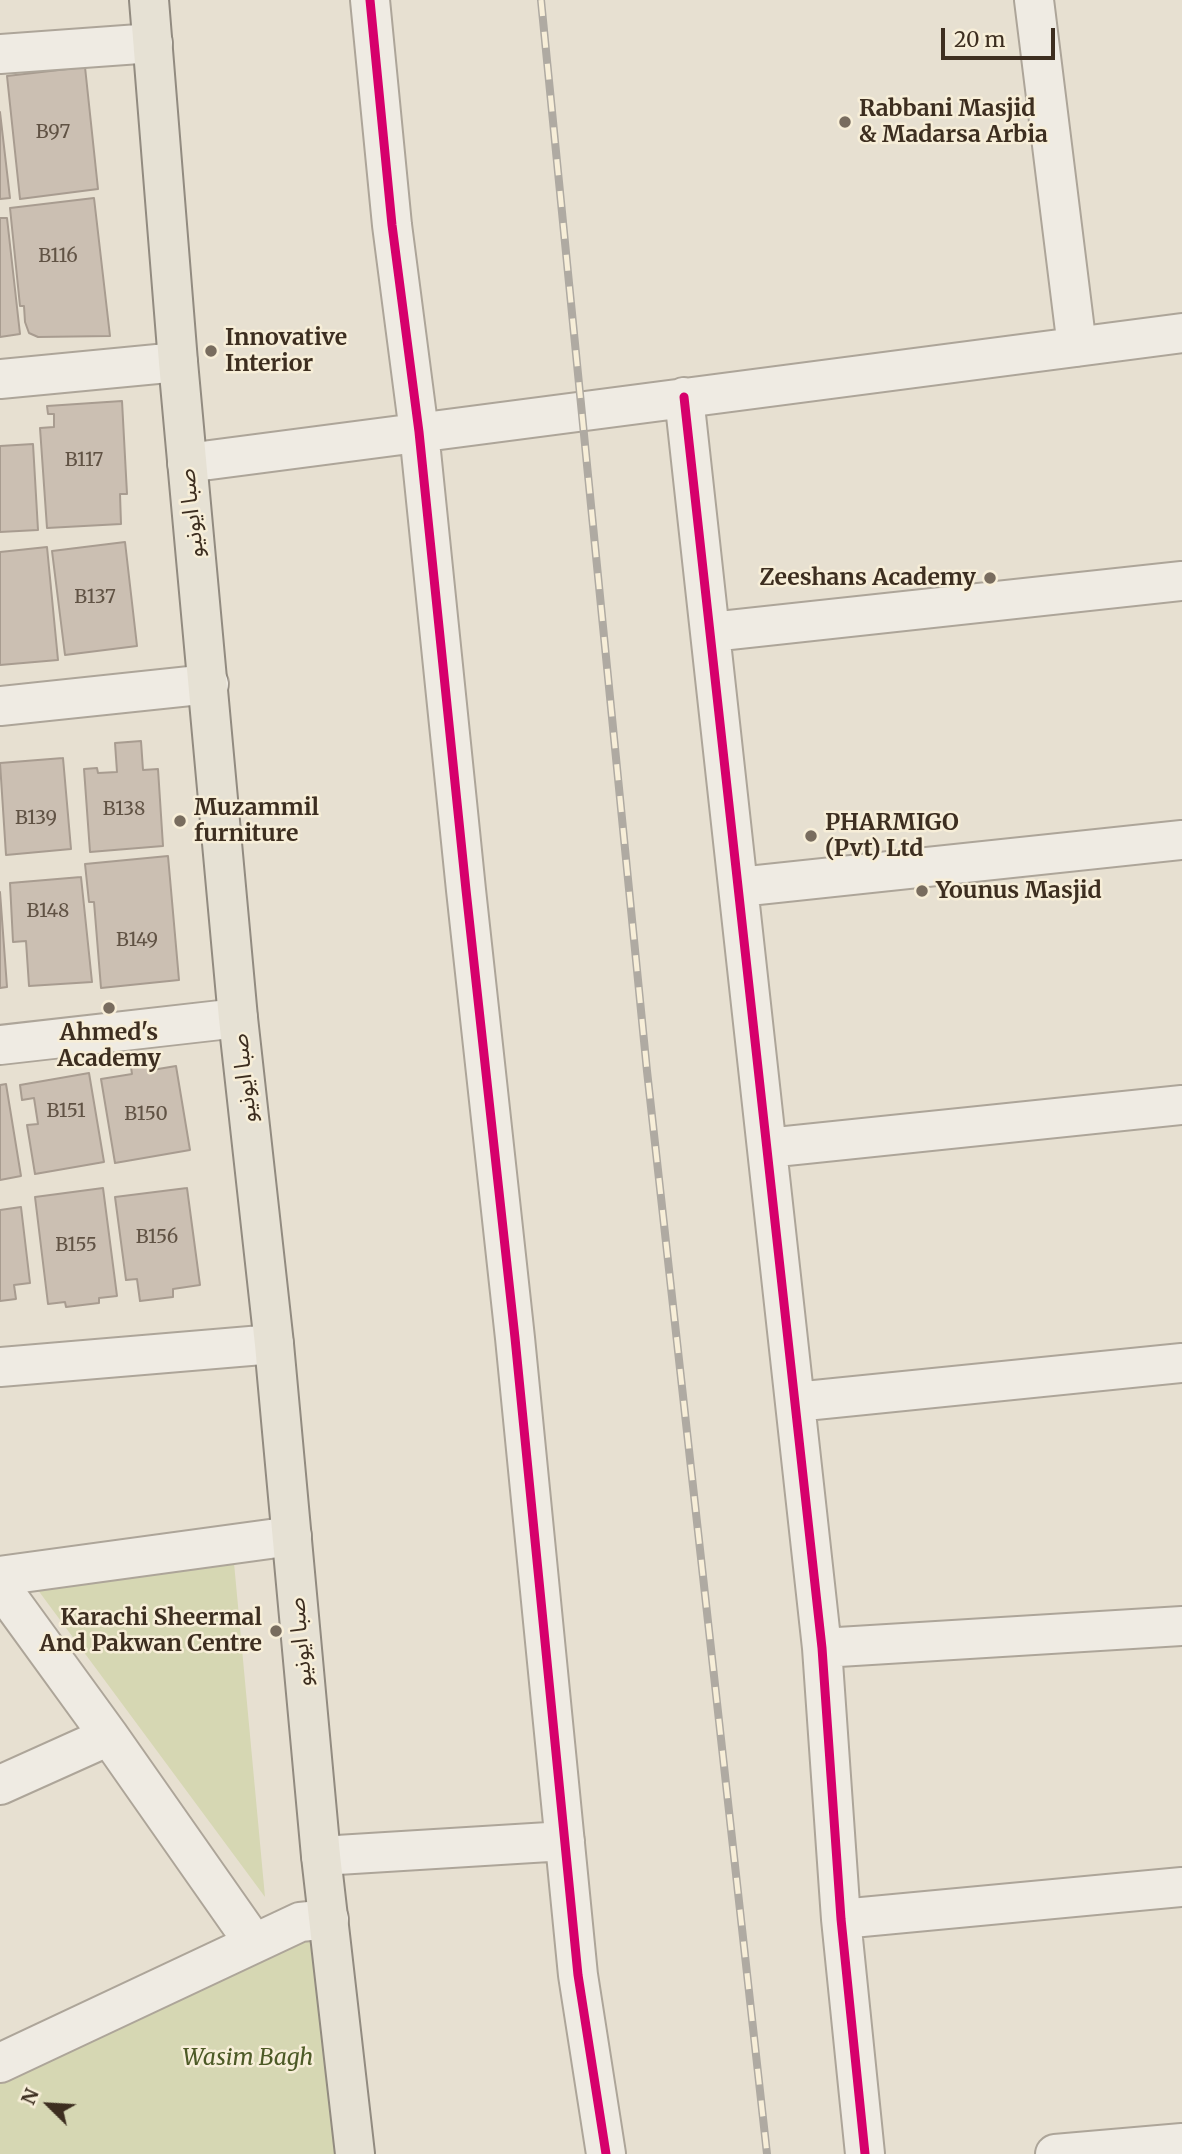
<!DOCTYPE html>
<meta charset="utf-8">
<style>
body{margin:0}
#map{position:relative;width:1182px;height:2154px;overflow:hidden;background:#e7e0d1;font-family:Merriweather,serif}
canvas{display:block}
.north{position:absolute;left:14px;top:2070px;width:70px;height:70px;-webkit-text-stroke:5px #f7eed8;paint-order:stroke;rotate:294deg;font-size:19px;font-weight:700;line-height:28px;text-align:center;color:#3d2e20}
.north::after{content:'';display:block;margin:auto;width:24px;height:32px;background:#3d2e20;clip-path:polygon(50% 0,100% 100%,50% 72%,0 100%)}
.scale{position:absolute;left:941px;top:28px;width:114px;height:32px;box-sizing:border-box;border:4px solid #3d2e20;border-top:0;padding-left:9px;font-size:21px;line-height:24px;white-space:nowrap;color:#3d2e20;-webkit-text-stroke:5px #f7eed8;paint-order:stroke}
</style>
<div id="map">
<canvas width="1182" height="2154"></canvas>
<div class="north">N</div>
<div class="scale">20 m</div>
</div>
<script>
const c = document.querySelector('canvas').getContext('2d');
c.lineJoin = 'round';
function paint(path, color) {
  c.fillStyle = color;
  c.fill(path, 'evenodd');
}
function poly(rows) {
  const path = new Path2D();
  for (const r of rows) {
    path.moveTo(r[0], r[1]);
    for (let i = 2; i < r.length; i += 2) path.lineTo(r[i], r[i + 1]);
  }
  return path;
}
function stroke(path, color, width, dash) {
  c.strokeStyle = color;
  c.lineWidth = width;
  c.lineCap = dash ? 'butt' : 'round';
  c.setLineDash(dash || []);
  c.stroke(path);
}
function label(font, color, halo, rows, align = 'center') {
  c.font = font + ' Merriweather,"Noto Sans Arabic",serif';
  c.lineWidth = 5;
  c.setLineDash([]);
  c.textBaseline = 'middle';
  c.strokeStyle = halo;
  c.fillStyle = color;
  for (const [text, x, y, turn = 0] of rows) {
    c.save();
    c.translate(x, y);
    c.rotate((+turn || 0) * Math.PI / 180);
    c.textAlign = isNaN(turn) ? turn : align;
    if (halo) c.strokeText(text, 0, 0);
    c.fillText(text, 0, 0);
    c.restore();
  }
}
paint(poly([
 [233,1552,265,1897,32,1582],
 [329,1919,355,2154,0,2154,0,2064]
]), '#d6d7b3');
const building = poly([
 [85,67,98,189,20,199,7,76,85,67],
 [0,112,10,198,0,199,0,112],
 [94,198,110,336,38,337,29,333,25,322,24,306,20,306,10,208,94,198],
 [0,218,7,218,20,334,0,337,0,218],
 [122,401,127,494,120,494,121,524,47,528,40,428,54,427,54,414,48,414,47,406,122,401],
 [33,444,38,530,0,532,0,446,33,444],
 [125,542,137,646,65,655,52,551,125,542],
 [47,547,58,660,0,665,0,552,47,547],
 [141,741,143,770,158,769,163,846,90,852,84,769,97,768,98,773,117,772,115,743,141,741],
 [63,758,71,849,6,855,0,763,63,758],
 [168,856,179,980,101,988,94,902,89,902,85,864,168,856],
 [81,877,92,982,29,986,26,941,13,942,10,883,81,877],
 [0,892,7,987,0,988,0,892],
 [151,1063,152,1070,176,1066,190,1150,115,1163,101,1079,132,1074,131,1067,151,1063],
 [89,1073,104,1162,35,1174,27,1125,38,1124,34,1098,22,1100,20,1085,89,1073],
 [6,1084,21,1176,0,1180,0,1085,6,1084],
 [103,1188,117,1296,99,1298,99,1303,66,1307,65,1302,48,1304,35,1197,103,1188],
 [187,1188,200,1285,173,1289,173,1297,140,1301,137,1279,126,1280,115,1197,187,1188],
 [21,1207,30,1283,14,1285,16,1299,0,1301,0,1210,21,1207]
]);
paint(building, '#cbbfb2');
stroke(building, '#a89c90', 2);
const minor = poly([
 [370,0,392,225,419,432,466,890,515,1338,578,1975,606,2154],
 [1034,0,1077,347],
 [0,54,153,43],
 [0,379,178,362],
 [684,397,822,1648,841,1919,865,2154],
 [187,463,1182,333],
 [711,632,1182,581],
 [0,706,209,684],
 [739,887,1182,840],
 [0,1045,238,1018],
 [767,1148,1182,1105],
 [0,1367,274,1344],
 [795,1402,1182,1363],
 [0,1576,292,1536],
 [0,1586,109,1736,254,1943],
 [822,1648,1182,1626],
 [0,1785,109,1736],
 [321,1856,565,1841],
 [841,1919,1182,1887],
 [0,2063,300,1922,329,1919],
 [1055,2154,1182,2143]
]);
const major = poly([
 [149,0,178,362,238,1018,274,1344,321,1856,355,2154]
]);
stroke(minor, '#ada599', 42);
stroke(major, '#928b80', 42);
stroke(minor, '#efebe3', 38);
stroke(major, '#e6e1d4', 38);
const rail = poly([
 [541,0,647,1071,767,2154]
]);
stroke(rail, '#afaaa2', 8);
stroke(rail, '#f7eed8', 5, [16]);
stroke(poly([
 [370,0,392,225,419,432,466,890,515,1338,578,1975,606,2154],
 [684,397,822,1648,841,1919,865,2154]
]), '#d6006c', 9);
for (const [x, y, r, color] of [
 [845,122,7,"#786c5e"],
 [211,351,7,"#786c5e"],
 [990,578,7,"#786c5e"],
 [180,821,7,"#786c5e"],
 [811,836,7,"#786c5e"],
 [922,891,7,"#786c5e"],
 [109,1008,7,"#786c5e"],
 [276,1631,7,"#786c5e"]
]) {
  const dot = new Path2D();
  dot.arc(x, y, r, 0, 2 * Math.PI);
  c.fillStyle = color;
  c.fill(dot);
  stroke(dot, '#f7eed8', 2.5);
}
label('19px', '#605244', null, [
 ["B97",53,133],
 ["B116",58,257],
 ["B117",84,461],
 ["B137",95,598],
 ["B138",124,810],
 ["B139",36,819],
 ["B148",48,912],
 ["B149",137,941],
 ["B151",66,1112],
 ["B150",146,1115],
 ["B156",157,1238],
 ["B155",76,1246]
]);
label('bold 23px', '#3d2e20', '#f7eed8', [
 ["Rabbani Masjid",859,109],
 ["& Madarsa Arbia",859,135],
 ["Innovative",225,338],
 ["Interior",225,364],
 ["Zeeshans Academy",976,578,"right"],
 ["Muzammil",194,808],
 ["furniture",194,834],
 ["PHARMIGO",825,823],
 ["(Pvt) Ltd",825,849],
 ["Younus Masjid",936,891],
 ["Ahmed's",109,1033,"center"],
 ["Academy",109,1059,"center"],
 ["Karachi Sheermal",262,1618,"right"],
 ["And Pakwan Centre",262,1644,"right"]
], 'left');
label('23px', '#3d2e20', '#f7eed8', [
 ["صبا ایونیو",192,513,-96],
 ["صبا ایونیو",245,1078,-96],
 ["صبا ایونیو",301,1642,-95]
]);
label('italic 23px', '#4d5a26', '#f7eed8', [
 ["Wasim Bagh",248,2058]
]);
</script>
